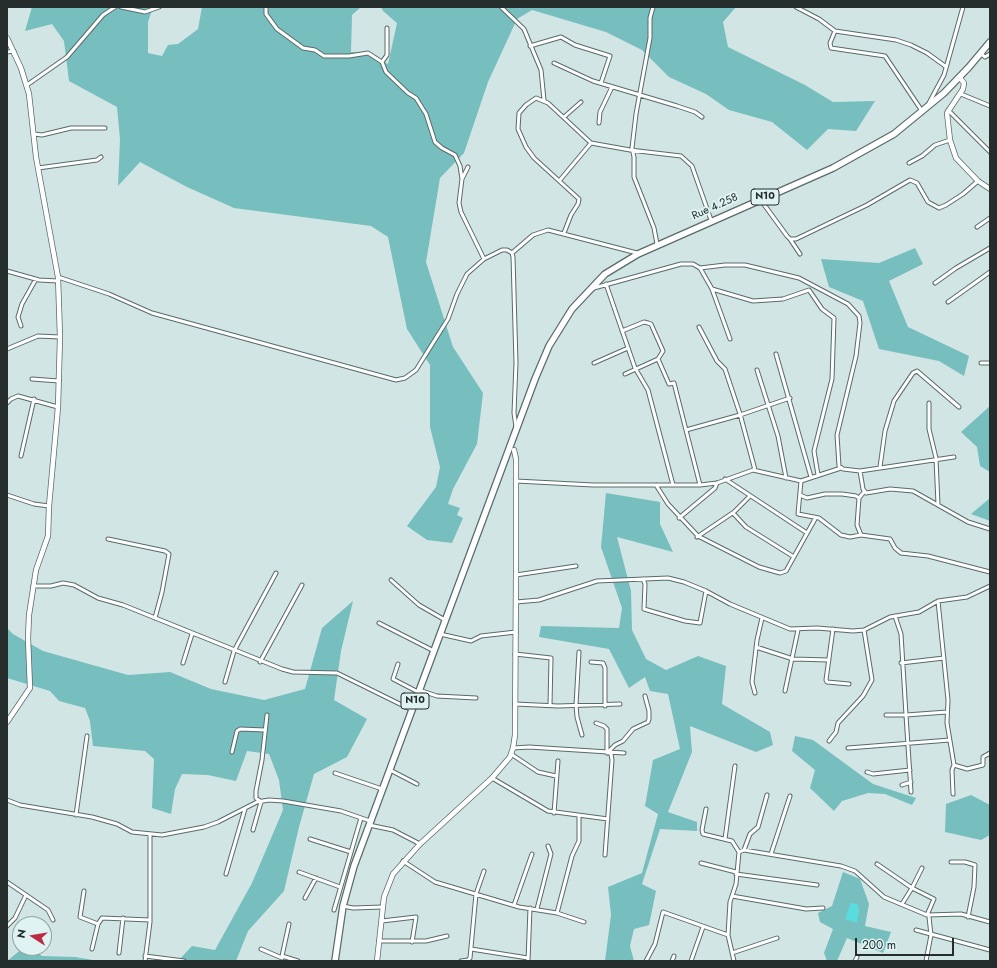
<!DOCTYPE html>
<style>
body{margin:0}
#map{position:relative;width:997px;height:968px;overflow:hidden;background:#d2e5e5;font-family:Jost,sans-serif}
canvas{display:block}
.frame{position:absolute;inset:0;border:8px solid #242c2c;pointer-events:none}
.north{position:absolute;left:12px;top:916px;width:40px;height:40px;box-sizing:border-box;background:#dff3f3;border:1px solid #94a3a3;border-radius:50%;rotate:282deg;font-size:11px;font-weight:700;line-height:16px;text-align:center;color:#242c2c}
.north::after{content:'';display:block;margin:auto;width:14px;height:18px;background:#bd2c45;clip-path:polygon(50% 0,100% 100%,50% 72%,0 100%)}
.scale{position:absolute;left:855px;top:938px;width:99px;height:18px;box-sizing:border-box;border:2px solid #242c2c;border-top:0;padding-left:5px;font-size:12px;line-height:14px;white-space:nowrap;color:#242c2c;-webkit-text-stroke:3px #dff3f3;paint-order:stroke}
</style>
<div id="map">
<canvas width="997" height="968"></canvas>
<div class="frame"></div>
<div class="north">N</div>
<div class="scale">200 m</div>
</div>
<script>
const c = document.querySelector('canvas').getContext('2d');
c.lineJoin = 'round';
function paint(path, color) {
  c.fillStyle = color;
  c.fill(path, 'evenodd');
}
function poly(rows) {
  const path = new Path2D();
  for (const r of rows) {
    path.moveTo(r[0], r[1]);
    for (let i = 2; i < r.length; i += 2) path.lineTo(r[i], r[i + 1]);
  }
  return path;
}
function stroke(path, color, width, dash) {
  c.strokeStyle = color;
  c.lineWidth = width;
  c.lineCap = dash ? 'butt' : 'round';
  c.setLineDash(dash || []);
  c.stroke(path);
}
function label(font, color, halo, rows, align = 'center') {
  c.font = font + ' Jost,sans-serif';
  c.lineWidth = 4;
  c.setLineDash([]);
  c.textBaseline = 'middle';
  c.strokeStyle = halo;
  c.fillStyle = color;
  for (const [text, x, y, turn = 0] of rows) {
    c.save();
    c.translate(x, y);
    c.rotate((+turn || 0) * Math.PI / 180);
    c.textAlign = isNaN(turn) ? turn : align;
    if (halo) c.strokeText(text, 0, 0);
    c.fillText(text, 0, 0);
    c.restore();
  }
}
paint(poly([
 [32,7,153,7,148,22,148,53,162,56,168,45,178,44,198,29,202,7,361,7,352,15,351,52,368,53,388,64,397,23,383,11,381,7,736,7,723,22,728,47,805,85,833,102,875,101,856,131,828,129,807,150,772,122,729,110,706,94,669,77,642,50,606,32,532,10,517,19,488,82,464,153,440,178,426,262,453,347,483,393,477,444,453,489,448,504,460,508,457,515,463,518,452,543,427,540,407,526,436,487,440,467,430,427,430,365,407,329,388,237,371,226,234,208,187,187,140,162,118,186,120,139,117,107,69,81,64,41,52,24,25,31],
 [915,248,923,264,889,281,908,327,969,356,964,376,939,361,879,349,863,301,829,287,821,259,879,263],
 [990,406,990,472,980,466,977,447,961,432],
 [606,493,660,502,660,524,673,552,617,537,631,591,632,630,646,659,666,670,698,656,726,666,722,704,770,732,773,745,756,752,690,726,692,752,668,812,697,822,697,831,660,829,642,884,656,891,649,925,634,929,630,946,634,961,605,961,611,915,608,887,642,873,658,814,645,806,653,760,680,749,668,694,650,691,645,677,629,688,609,649,539,637,541,626,619,628,622,608,601,547],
 [990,498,990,521,971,514],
 [353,601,341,651,334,700,367,719,347,757,314,774,299,827,284,891,248,931,236,961,178,961,192,946,215,950,252,883,283,810,279,780,269,754,247,751,236,781,208,775,182,774,175,789,171,814,152,808,154,759,145,751,93,746,90,721,85,708,59,701,50,691,7,678,7,628,13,634,43,651,128,675,170,672,211,689,264,700,305,689,322,628],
 [795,736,813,740,873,784,916,798,912,805,885,794,868,793,842,801,834,811,810,788,815,770,792,751],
 [971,795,990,805,990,835,981,840,945,832,946,804],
 [843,872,860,879,869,904,865,926,891,932,883,953,847,938,837,961,827,961,824,953,833,929,820,922,818,913,832,906],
 [23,948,37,948,36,951,42,956,75,957,99,961,7,961]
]), '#77bebf');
paint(poly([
 [851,903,858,904,859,911,857,923,845,919]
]), '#59dcde');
const street = poly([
 [121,7,145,12,159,7],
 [266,7,266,14,277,29,303,48,315,50,324,56,349,56,368,53,382,62,386,72,408,93,416,98,426,114,435,142,442,148,455,155,460,166,462,179],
 [501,7,524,29,541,70,544,100],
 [653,7,650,18,650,38,636,114,632,148,634,157,634,177,654,228,657,244],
 [796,7,819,19,835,31,896,40,911,45,927,53,945,66],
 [835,31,830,43,831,48,885,56,922,111],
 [530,46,561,37,575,45,610,56,601,83],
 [7,52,14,51],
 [981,54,985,57,990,54],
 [382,62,387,55,387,28],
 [554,63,593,81,677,106,695,112,702,117],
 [27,85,67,57,103,15,115,7],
 [961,94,990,106],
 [929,103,944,75,963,7],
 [948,110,990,152],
 [564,117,581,102],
 [599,123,600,112,612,87],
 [34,134,42,135,71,128,105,128],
 [909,163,922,156,935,145,950,140],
 [468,167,462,179,459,203,461,212,484,259],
 [38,168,97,160,101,157],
 [560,180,591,143],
 [760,199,787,236,790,239,796,239,867,205,910,180,917,183,928,202,939,208,946,205,963,194,978,181],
 [977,227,990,218],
 [564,233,571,215,578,204,579,199,534,158,526,147,518,129,519,113,526,105,536,98,548,103,591,143,630,150,681,156,692,166,711,220],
 [790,239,800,254],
 [512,253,533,235,548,230,637,253],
 [700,268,725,265,745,265,799,278,848,304,859,316,860,323,856,356,837,435,839,466,843,469,860,471,863,489,866,493,890,489,913,491,968,522,990,529],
 [7,271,39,280,58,281],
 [58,277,109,294,152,313,396,380,405,378,416,370,448,319,457,294,467,274,484,259,502,250,507,250,512,253,513,257,516,363,514,413,516,427],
 [935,283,956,268,990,248],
 [606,284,635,368,648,390,673,485],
 [594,288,681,264,693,264,700,268,712,289,730,339],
 [712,289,753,301,783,299,809,290,822,309,834,318,832,379,814,451,818,475],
 [948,302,990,272],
 [21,326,18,317,22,304,36,279],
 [699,327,717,361,725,369,740,414,755,470],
 [622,331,644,322,648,323,651,324,663,351,658,359,625,374],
 [7,349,38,336,60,337],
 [776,354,811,477],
 [658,359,669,384,674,383,700,485],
 [594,363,628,348],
 [981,363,990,363],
 [757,370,778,436,786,478],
 [32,379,59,381],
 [7,403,11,399,18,396,58,407],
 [929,403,929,429,936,458,938,505],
 [686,430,740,415,790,398],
 [21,456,34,399],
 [880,467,885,431,894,401,913,373,917,371,959,407],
 [860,471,954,457],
 [725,479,807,533],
 [516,481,593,485,700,485,717,483,753,470,801,481,841,468],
 [801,481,798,514,819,518,841,535,850,537,861,535],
 [656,485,668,504,698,536,759,567,780,573,786,571,815,519],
 [864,492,859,498,857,525,861,535,890,539,895,548,901,553,928,556,990,572],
 [7,495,34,504,49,506],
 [800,495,807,498,825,494,842,494,856,496,859,498],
 [733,513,746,527,794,557],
 [679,518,715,488,717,483],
 [697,537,734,512,750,496],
 [108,539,165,551,169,554,162,592,155,618],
 [516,575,576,566],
 [643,579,645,584,644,609,685,621,700,623,706,591],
 [391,580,419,605,445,620],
 [33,586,51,586,63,583,74,585,98,598,123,605,282,669,293,672,337,673,412,710],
 [938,601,948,700,947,723,954,765,952,770,953,794],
 [516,602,539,600,597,581,668,578,684,582,706,591,730,604,790,629,817,628,853,631,864,630,890,617,919,612,938,601,967,597,990,586],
 [379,623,434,651],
 [833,629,826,680,827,682,849,684],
 [440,634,471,641,481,636,516,632],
 [756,647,793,659,829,660],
 [579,652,576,705,577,717,582,735],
 [515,654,551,658,550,705],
 [260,662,302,585],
 [591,662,603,663,605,668,605,706],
 [183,663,192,634],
 [901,663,944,658],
 [398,664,393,679,418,692],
 [225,682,234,651,276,573],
 [419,690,437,696,476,698],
 [785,691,798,630],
 [755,693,752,682,757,640,762,618],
 [515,704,558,706,620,704],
 [886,715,906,715,901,634,895,616],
 [596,723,604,726,607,729,607,753],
 [829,741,836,732,838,723,863,696,872,680,864,630],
 [513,748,529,747,624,753],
 [848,748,950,740],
 [232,752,237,731,240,729,265,730],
 [607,753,615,745,623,741,633,729,648,722,649,719,649,711,645,696],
 [511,754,538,772,556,776],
 [954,765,967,769,983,765,983,757,990,753],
 [390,770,417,784],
 [867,772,873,774,910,770],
 [335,773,382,789],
 [492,778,548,811,608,819],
 [902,785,911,782],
 [911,792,906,715,947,712],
 [7,800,20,805,92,817,117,824,132,832,162,835,204,827,218,822,257,802,269,800,283,801,341,811,370,821],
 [706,809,702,830,703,834,732,841,739,852,736,884,730,902,728,935,734,961],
 [554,813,558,761],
 [76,815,87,736],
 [369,825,393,830,420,844],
 [253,830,261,802,256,798,256,791,262,760,267,715],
 [310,839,351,852],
 [725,839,735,766],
 [744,850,750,834,758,827,767,795],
 [739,852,744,850,841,866,855,871,884,897,927,915,961,914,990,922],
 [771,854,790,796],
 [605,855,612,760,611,754,609,753],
 [403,861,435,882,519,907,557,913,584,922],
 [951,862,965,862,975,865,974,887,968,917],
 [701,863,736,872],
 [877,864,912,888,922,868],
 [299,872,340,887],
 [226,874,245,809],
 [736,874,817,885],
 [7,882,48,910,53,920],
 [84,891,80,917,98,924],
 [732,896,806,909,823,908],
 [305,898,316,878],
 [902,904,912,888,934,899,927,915],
 [514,905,532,854],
 [343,906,353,908,383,907],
 [537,909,551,854,548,846],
 [334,910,361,818],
 [557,913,572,856,579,841,579,816],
 [382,921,416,917,412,942],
 [289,924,282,956,298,961],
 [7,926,15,918,26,895],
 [916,930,990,950],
 [379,941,426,941,447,936],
 [92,949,98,924,102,918,150,920],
 [261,949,282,958],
 [471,949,528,958],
 [119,953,123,918],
 [732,953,777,938],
 [145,956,184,961],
 [145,961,150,922,150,835],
 [461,961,468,960,470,958,476,894,484,871],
 [528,961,530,908],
 [646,961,655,944,663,912,728,935],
 [672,961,674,956],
 [691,961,703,927],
 [855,961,857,957],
 [926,961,931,935,929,917]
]);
const secondary = poly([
 [7,38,21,68,29,94,36,157,58,277,60,337,58,407,49,506,48,536,36,570,29,615,28,638,30,688,7,722],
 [960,78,964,83,963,89,947,113,950,140,956,158,978,181,990,189],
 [377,961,384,897,393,874,420,844,492,778,510,757,513,748,515,735,516,575,516,459,514,450]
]);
const highway = poly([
 [335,961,343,906,354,866,535,379,549,346,572,309,605,274,638,254,833,168,894,134,944,93,969,67,990,42]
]);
stroke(street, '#596a6a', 5);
stroke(secondary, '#596a6a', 6);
stroke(highway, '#596a6a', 8);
stroke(street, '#fff', 3);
stroke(secondary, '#fff', 4.5);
stroke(highway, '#fff', 5.5);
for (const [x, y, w] of [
 [765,197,28],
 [415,701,28]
]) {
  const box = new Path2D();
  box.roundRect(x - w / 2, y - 8, w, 16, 3);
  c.fillStyle = '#dff3f3';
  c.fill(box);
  stroke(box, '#242c2c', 1);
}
label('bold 10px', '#242c2c', null, [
 ["N10",765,197],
 ["N10",415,701]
]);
label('11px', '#242c2c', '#dff3f3', [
 ["Rue 4.258",715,207,-24]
]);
</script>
